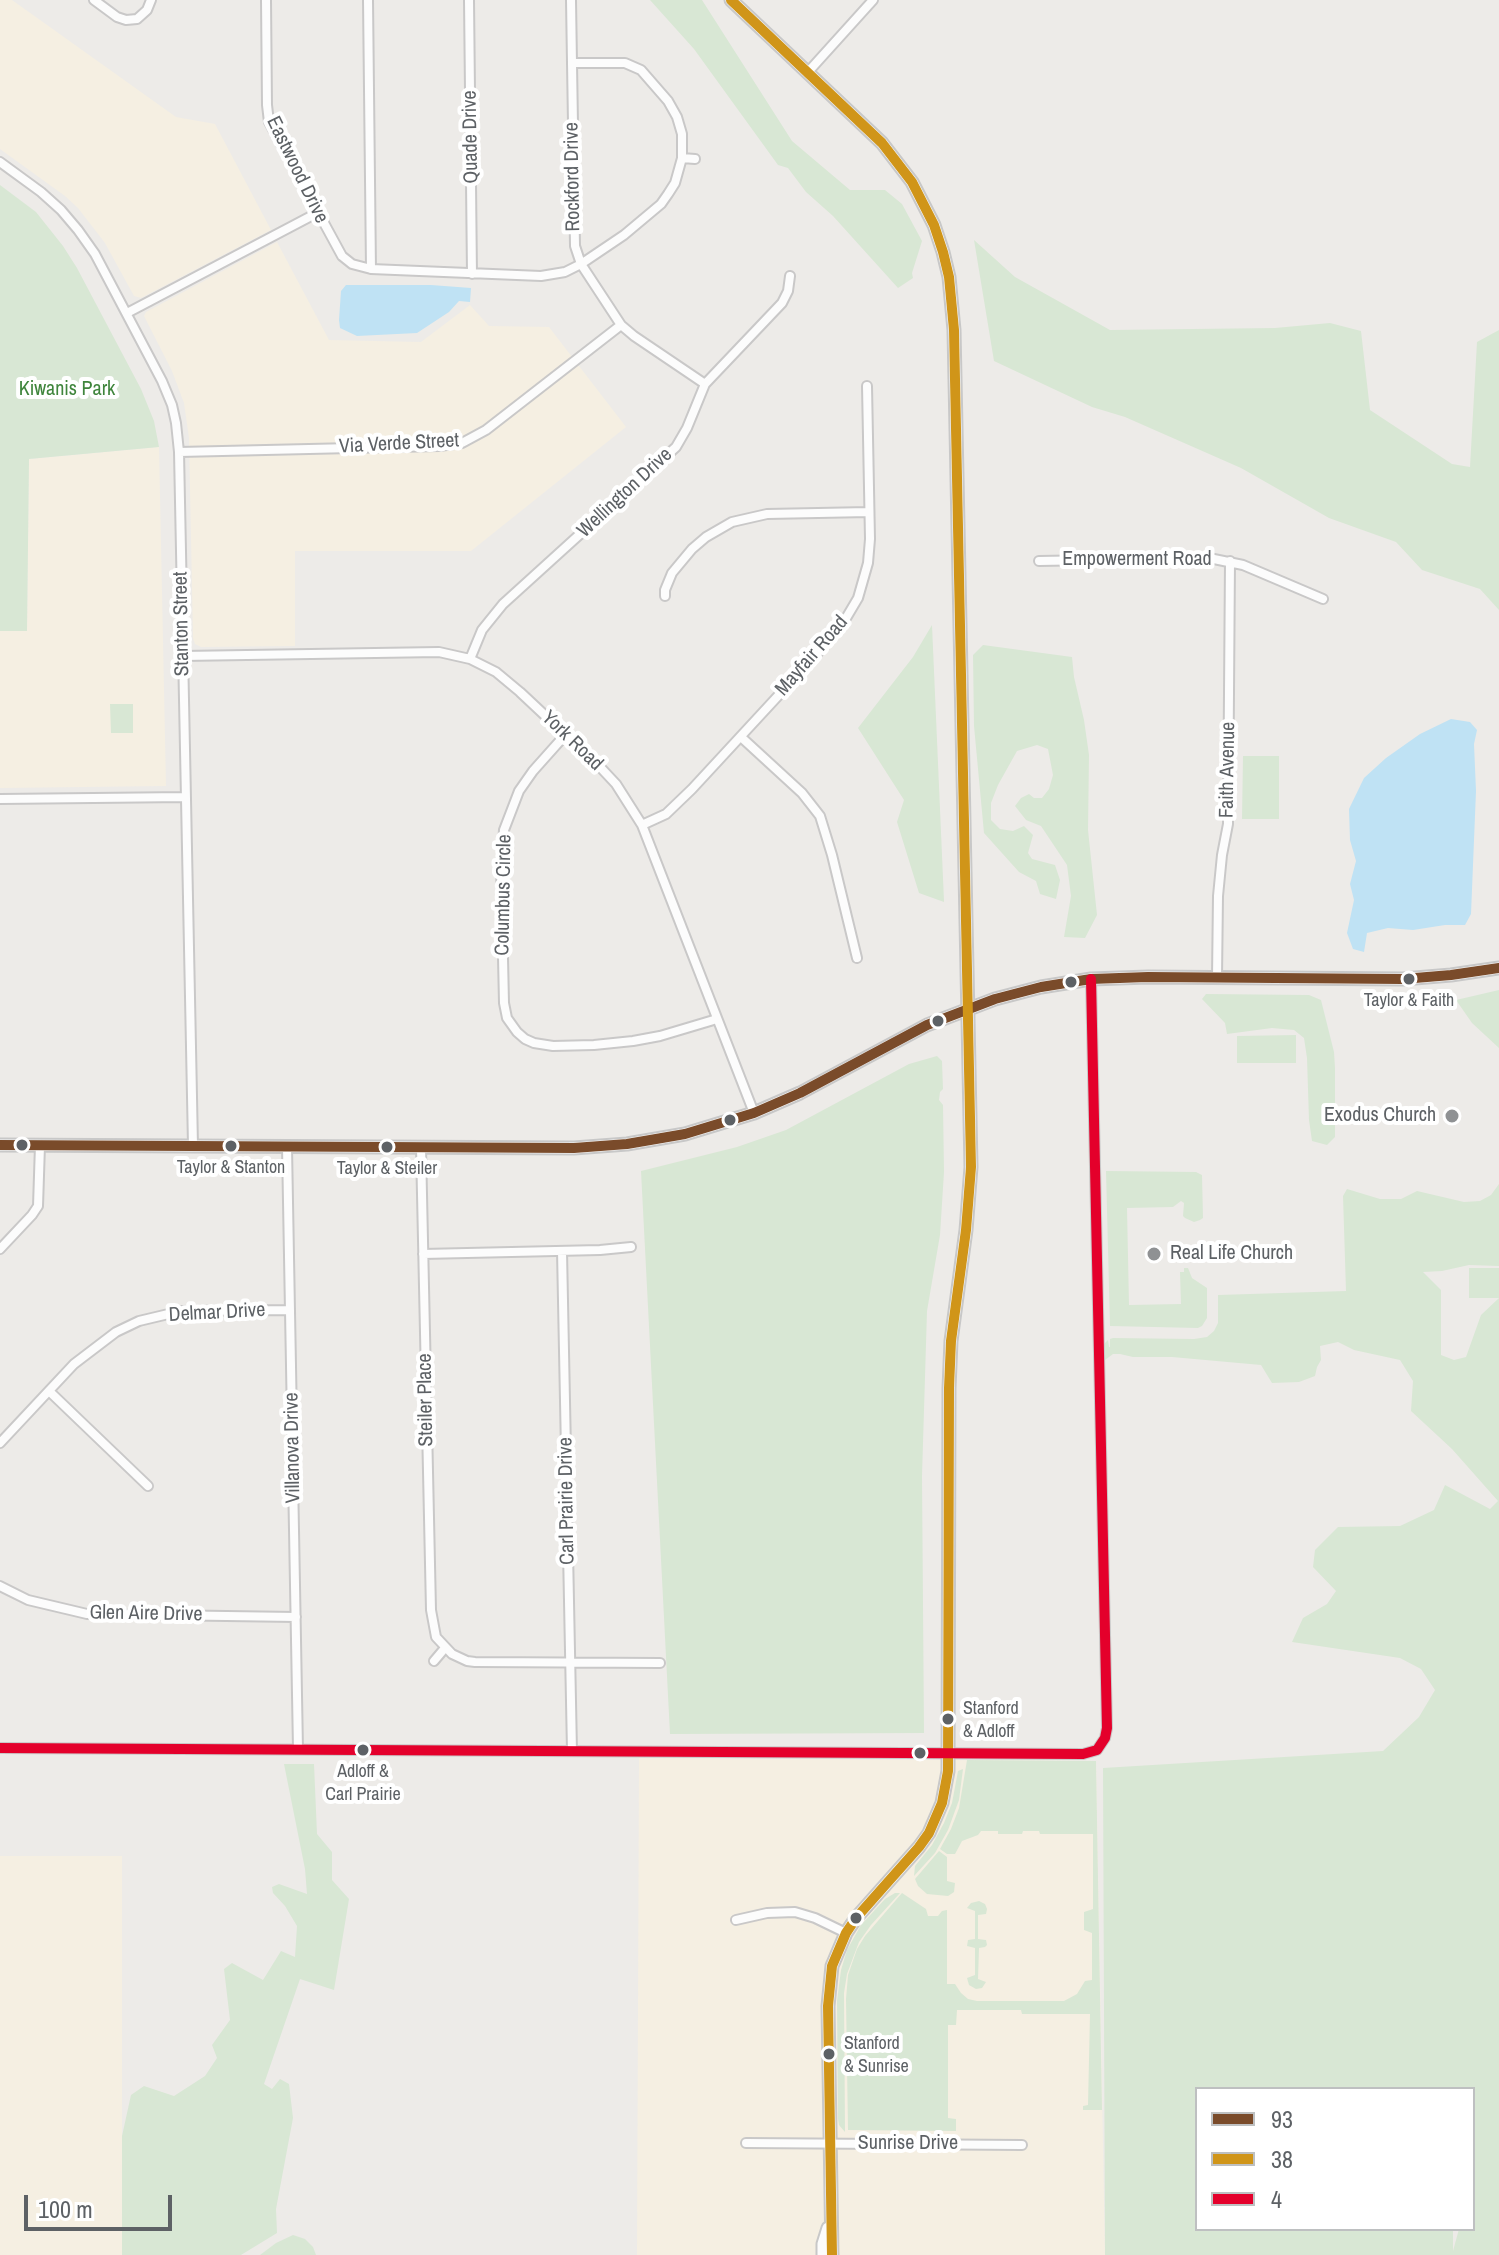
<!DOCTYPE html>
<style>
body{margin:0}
#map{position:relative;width:1499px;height:2255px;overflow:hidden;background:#edebe8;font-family:"Archivo Narrow",sans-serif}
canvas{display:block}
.legend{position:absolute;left:1195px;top:2087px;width:280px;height:144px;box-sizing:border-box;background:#fff;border:2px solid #bec0c1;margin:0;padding:10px 14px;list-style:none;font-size:24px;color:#5d6165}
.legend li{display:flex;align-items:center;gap:16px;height:40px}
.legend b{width:40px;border:2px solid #bec0c1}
.scale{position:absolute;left:24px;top:2195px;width:148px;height:36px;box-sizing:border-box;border:4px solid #5d6165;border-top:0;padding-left:10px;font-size:24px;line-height:28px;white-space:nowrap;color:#5d6165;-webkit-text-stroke:6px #fff;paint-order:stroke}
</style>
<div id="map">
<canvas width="1499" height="2255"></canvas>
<ul class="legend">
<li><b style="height:10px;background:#7a4b2a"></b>93</li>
<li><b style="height:10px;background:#d09519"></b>38</li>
<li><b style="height:10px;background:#e4002b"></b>4</li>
</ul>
<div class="scale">100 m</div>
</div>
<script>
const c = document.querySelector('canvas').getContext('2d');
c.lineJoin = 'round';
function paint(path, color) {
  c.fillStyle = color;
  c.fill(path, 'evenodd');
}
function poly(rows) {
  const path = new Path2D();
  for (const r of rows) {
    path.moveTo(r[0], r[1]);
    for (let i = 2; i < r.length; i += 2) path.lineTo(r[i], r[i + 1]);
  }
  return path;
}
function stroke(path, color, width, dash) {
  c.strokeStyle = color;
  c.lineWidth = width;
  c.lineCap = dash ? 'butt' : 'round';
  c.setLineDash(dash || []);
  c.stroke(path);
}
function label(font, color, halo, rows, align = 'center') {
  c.font = font + ' "Archivo Narrow",sans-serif';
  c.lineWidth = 8;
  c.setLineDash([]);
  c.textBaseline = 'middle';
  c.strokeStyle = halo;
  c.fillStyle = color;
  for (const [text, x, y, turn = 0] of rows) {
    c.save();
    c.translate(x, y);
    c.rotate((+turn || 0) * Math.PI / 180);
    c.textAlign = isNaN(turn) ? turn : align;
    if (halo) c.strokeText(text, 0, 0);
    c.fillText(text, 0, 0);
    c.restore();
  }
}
paint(poly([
 [0,0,12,0,176,117,215,124,271,230,141,298,134,296,105,243,78,208,65,196,0,149],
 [277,242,329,340,421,342,470,305,489,326,549,327,626,427,471,551,295,551,295,646,201,647,195,644,193,638,189,438,184,403,172,371,144,316,146,312],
 [159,447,166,786,0,788,0,631,27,631,29,459],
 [639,1758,1096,1761,1105,2255,637,2255],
 [0,1856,122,1856,122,2255,0,2255]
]), '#f5efe2');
paint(poly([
 [650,0,702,0,792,141,850,190,885,190,902,204,922,241,912,273,913,278,898,288,833,216,806,192,788,168,778,165,694,49],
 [0,185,36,212,63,246,77,268,141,389,154,421,159,447,29,459,27,631,0,631],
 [974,240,1015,277,1110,330,1275,328,1330,323,1361,331,1370,410,1452,464,1470,467,1477,342,1499,330,1499,610,1480,589,1422,570,1396,542,1329,518,1241,468,1125,417,1092,407,994,361],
 [932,625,944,901,944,902,919,893,897,822,904,800,858,728,913,657],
 [983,645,1072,657,1074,677,1084,720,1089,755,1088,830,1097,915,1085,938,1064,937,1071,896,1067,865,1041,826,1026,820,1015,806,1021,798,1029,794,1034,798,1042,798,1049,789,1053,775,1048,749,1037,745,1017,751,998,785,991,803,991,820,1000,829,1013,831,1024,826,1033,835,1028,853,1032,859,1055,865,1060,880,1056,899,1040,894,1036,881,1019,872,984,833,974,726,973,655],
 [110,704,133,704,133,733,111,733],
 [1243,756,1279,756,1279,819,1242,819],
 [1499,990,1499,1048,1472,1023,1456,1000],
 [1206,994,1309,995,1321,1000,1334,1052,1335,1068,1335,1137,1327,1145,1312,1141,1309,1120,1307,1058,1304,1038,1294,1030,1272,1028,1227,1034,1225,1023,1202,999],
 [1296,1035,1296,1063,1237,1063,1237,1036],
 [937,1056,942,1061,943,1089,940,1092,939,1100,943,1105,944,1172,940,1235,927,1311,922,1476,924,1733,670,1734,641,1171,737,1147,786,1130,909,1064],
 [1106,1171,1196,1172,1202,1175,1203,1218,1200,1220,1194,1222,1185,1218,1183,1216,1184,1203,1181,1201,1173,1207,1127,1208,1129,1305,1181,1304,1180,1272,1184,1272,1184,1268,1188,1268,1192,1278,1207,1288,1207,1318,1202,1326,1198,1328,1110,1326],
 [1499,1184,1499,1266,1469,1265,1442,1271,1423,1272,1441,1290,1441,1355,1454,1360,1466,1357,1481,1315,1499,1298,1469,1298,1469,1268,1499,1268,1499,2255,1105,2255,1103,1768,1383,1751,1419,1717,1435,1690,1421,1669,1400,1658,1292,1642,1303,1618,1327,1604,1336,1591,1313,1567,1315,1550,1338,1527,1400,1526,1434,1510,1445,1485,1490,1509,1498,1501,1452,1449,1411,1411,1413,1381,1400,1360,1354,1350,1338,1342,1320,1346,1321,1360,1317,1367,1315,1376,1299,1382,1272,1383,1261,1365,1172,1357,1133,1357,1120,1354,1113,1354,1105,1360,1102,1373,1104,1344,1108,1340,1109,1347,1110,1347,1110,1339,1113,1338,1194,1339,1207,1337,1214,1331,1218,1323,1218,1295,1346,1291,1343,1196,1347,1189,1380,1199,1401,1199,1417,1191,1464,1202,1480,1201,1491,1195],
 [1197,2089,1473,2089,1473,2229,1459,2229,1453,2251,1453,2229,1197,2229],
 [967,1760,1096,1761,1102,2110,1083,2110,1083,2106,1088,2105,1090,2014,1022,2014,1021,2010,957,2010,956,2025,948,2025,948,2118,956,2119,956,2131,848,2130,846,1999,848,1975,857,1949,865,1936,902,1893,926,1909,928,1916,938,1916,942,1911,947,1910,947,1984,955,1984,961,1993,968,1999,977,2001,1064,2001,1077,1994,1085,1981,1092,1980,1092,1933,1084,1930,1084,1912,1093,1909,1093,1834,1040,1834,1039,1831,1023,1831,1022,1834,998,1834,998,1831,981,1831,978,1835,962,1841,955,1854,947,1854,940,1849,951,1829,959,1808],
 [284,1764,314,1764,317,1834,332,1852,332,1880,349,1899,334,1990,300,1979,264,2084,272,2089,280,2079,289,2084,293,2118,276,2209,277,2233,241,2255,122,2255,122,2136,131,2095,144,2086,174,2096,205,2076,217,2058,212,2045,230,2020,224,1969,232,1963,263,1980,281,1951,295,1957,297,1926,285,1906,273,1893,272,1887,279,1884,307,1894,305,1869],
 [963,1769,959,1800,948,1830,935,1853,914,1876,915,1866,932,1845,944,1823,952,1803,958,1771],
 [939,1851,947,1857,947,1881,955,1883,954,1892,948,1896,927,1894,918,1886,915,1879],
 [895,1893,900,1893,871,1925,859,1942,847,1974,844,1993,845,2132,839,2125,838,2119,837,2001,841,1970,847,1950,861,1925,885,1899],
 [979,1901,985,1904,987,1909,986,1914,978,1915,978,1939,986,1940,987,1945,985,1947,979,1948,978,1979,986,1982,982,1988,976,1989,969,1985,967,1978,975,1975,975,1948,967,1946,968,1940,975,1939,975,1911,967,1908,971,1903],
 [293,2235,305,2239,313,2247,316,2255,260,2255,276,2243]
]), '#d8e7d4');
paint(poly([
 [346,285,431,285,471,288,470,302,459,301,449,312,417,333,357,336,340,328,339,320,341,291],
 [1451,719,1470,722,1477,730,1474,744,1476,791,1471,914,1465,925,1445,925,1413,930,1388,928,1367,933,1364,952,1353,949,1347,933,1354,900,1350,884,1356,861,1350,840,1349,809,1364,778,1386,758,1420,734]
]), '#bfe2f4');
const street = poly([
 [94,0,117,17,126,20,137,19,147,10,151,0],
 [266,0,267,105,269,122,342,256,352,264,371,269,541,276,565,272,581,264,624,235,661,204,668,194,675,183,682,158,682,134,677,117,668,101,641,70,625,63,572,63,571,0],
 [368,0,371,269],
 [469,0,472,274],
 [572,63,575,246,581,264,621,325],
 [808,72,873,0],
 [682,158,695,159],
 [0,162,41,192,61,210,78,230,95,254,162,381,172,405,176,423,179,452,193,1146],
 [127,313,317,213],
 [179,452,439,446,462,443,486,430,621,325,634,336,705,384],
 [1039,561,1209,558,1243,565,1323,599],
 [665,596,665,590,672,573,692,549,706,537,732,522,767,514,869,512],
 [183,656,439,652,470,659,496,672,520,692,601,768,616,784,642,825,754,1113],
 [470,659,482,630,503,604,676,447,687,428,705,384,782,303,788,291,790,276],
 [566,734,533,771,519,791,504,830,501,867,504,1003,507,1018,517,1032,525,1039,534,1043,553,1046,594,1045,633,1041,660,1036,717,1019],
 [741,737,802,793,820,816,832,855,857,958],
 [0,799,186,797],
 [642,825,666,814,692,789,826,644,842,625,858,598,868,563,870,539,867,386],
 [1217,977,1218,896,1222,855,1228,824,1230,561],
 [287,1147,298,1749],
 [421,1148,431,1610,436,1637,452,1654,467,1661,475,1662,660,1663],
 [0,1249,32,1215,38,1206,40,1145],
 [562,1251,572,1751],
 [423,1254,600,1250,631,1247],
 [49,1391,148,1486],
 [0,1443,74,1364,116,1332,139,1321,181,1311,290,1310],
 [0,1586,28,1600,87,1614,296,1617],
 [434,1661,445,1648],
 [0,1748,1083,1754,1097,1750,1105,1738,1107,1728,1091,979],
 [736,1920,767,1913,795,1912,815,1918,846,1933],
 [746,2143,1022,2145]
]);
const secondary = poly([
 [731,0,882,143,912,182,934,225,943,252,949,277,954,330,971,1167,966,1230,951,1341,949,1388,948,1771,942,1803,929,1833,919,1847,856,1918,846,1933,832,1966,828,2006,832,2255],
 [0,1145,574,1148,627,1144,685,1134,754,1113,800,1093,927,1025,995,999,1041,987,1091,979,1148,977,1403,979,1451,975,1499,968],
 [823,2255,823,2244,828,2228]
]);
stroke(street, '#c9c8c8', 12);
stroke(secondary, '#c8c8c8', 15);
stroke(street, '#fcfcfc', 8);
stroke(secondary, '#fcfcfc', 11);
stroke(poly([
 [0,1145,574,1148,627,1144,685,1134,754,1113,800,1093,927,1025,995,999,1041,987,1091,979,1148,977,1403,979,1451,975,1499,968]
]), '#7a4b2a', 10);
stroke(poly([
 [731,0,882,143,912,182,934,225,943,252,949,277,954,330,971,1167,966,1230,951,1341,949,1388,948,1771,942,1803,929,1833,919,1847,856,1918,846,1933,832,1966,828,2006,832,2255]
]), '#d09519', 10);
stroke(poly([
 [0,1748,1083,1754,1097,1750,1105,1738,1107,1728,1091,979]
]), '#e4002b', 10);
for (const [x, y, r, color] of [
 [1409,979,7,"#5d6165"],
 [1071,982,7,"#5d6165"],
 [938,1021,7,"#5d6165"],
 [1452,1116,8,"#8f9193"],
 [730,1120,7,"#5d6165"],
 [22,1145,7,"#5d6165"],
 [231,1146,7,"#5d6165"],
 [387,1147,7,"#5d6165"],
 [1154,1254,8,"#8f9193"],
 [948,1719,7,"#5d6165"],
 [363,1750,7,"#5d6165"],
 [920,1753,7,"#5d6165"],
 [856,1918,7,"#5d6165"],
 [829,2054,7,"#5d6165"]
]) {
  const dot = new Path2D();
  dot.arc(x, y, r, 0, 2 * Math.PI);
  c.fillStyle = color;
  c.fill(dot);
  stroke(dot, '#fff', 3);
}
label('18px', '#5d6165', '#fff', [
 ["Taylor & Faith",1409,1001],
 ["Taylor & Stanton",231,1168],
 ["Taylor & Steiler",387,1169],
 ["Stanford",963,1709,"left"],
 ["& Adloff",963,1732,"left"],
 ["Adloff &",363,1772],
 ["Carl Prairie",363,1795],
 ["Stanford",844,2044,"left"],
 ["& Sunrise",844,2067,"left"]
]);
label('20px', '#5d6165', '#fff', [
 ["Quade Drive",471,137,-91],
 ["Eastwood Drive",297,170,64],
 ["Rockford Drive",573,177,-91],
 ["Via Verde Street",399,444,-3],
 ["Wellington Drive",625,493,-43],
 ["Empowerment Road",1137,560],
 ["Stanton Street",182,624,-91],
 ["Mayfair Road",812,656,-49],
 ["York Road",572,741,44],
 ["Faith Avenue",1228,770,-89],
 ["Columbus Circle",504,895,-89],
 ["Delmar Drive",217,1313,-3],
 ["Steiler Place",426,1400,-91],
 ["Villanova Drive",293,1448,-91],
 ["Carl Prairie Drive",567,1501,-91],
 ["Glen Aire Drive",146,1614,1],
 ["Sunrise Drive",908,2144]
]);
label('20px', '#3f853c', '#fff', [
 ["Kiwanis Park",67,390]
]);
label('20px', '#5d6165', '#fff', [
 ["Exodus Church",1436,1116],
 ["Real Life Church",1170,1254,"left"]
], 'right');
</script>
